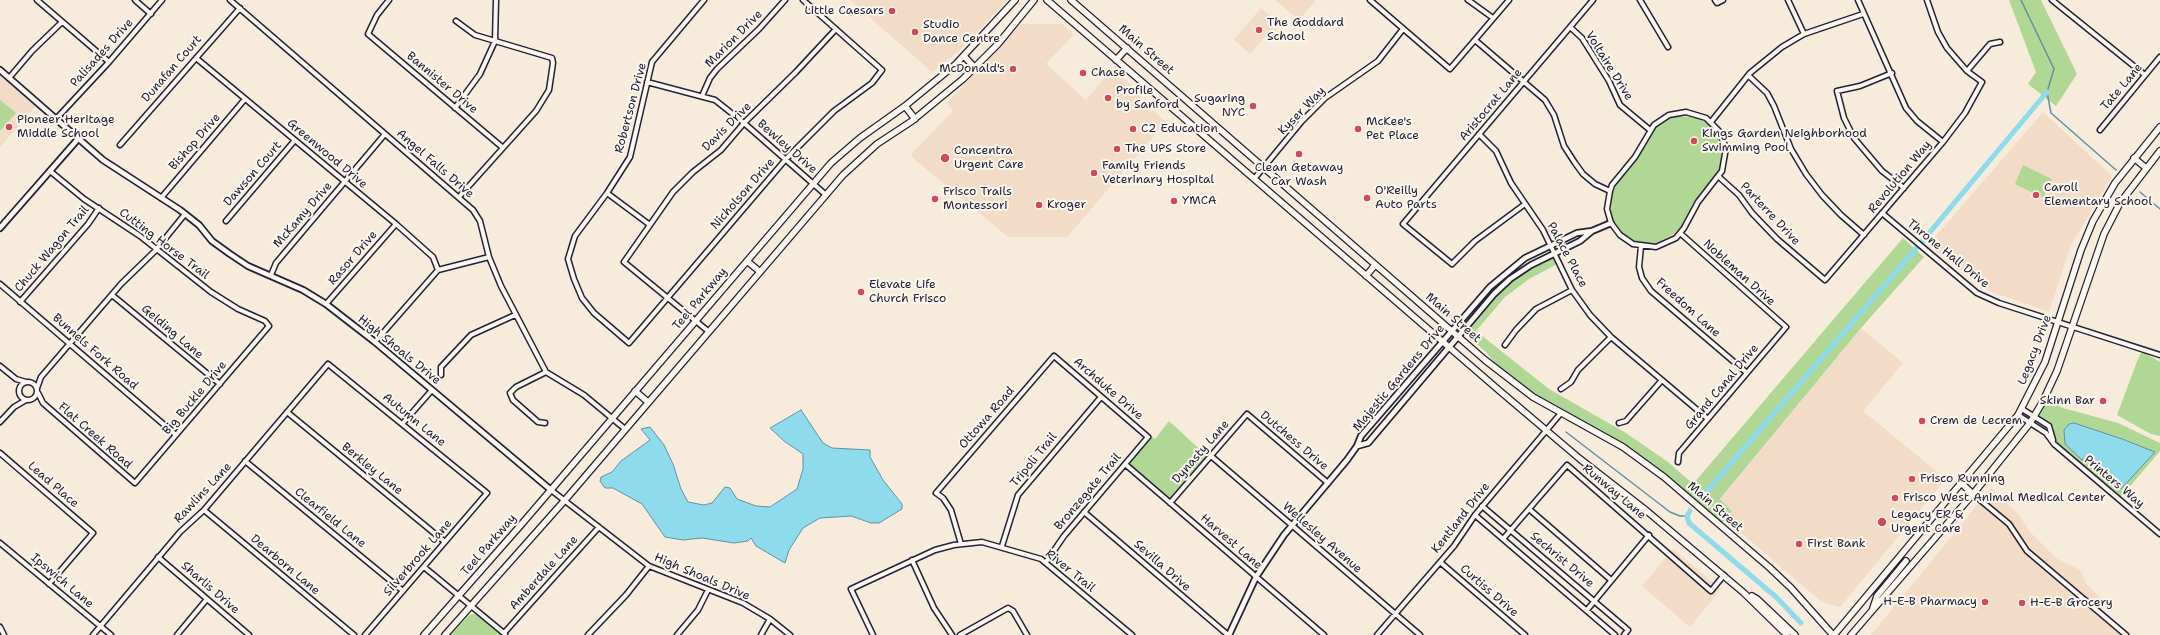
<!DOCTYPE html>
<style>
body{margin:0}
canvas{display:block;background:#f7ebdb}
</style>
<canvas width="2160" height="635"></canvas>
<script>
const c = document.querySelector('canvas').getContext('2d');
c.lineJoin = 'round';
function paint(path, color) {
  c.fillStyle = color;
  c.fill(path, 'evenodd');
}
function poly(rows) {
  const path = new Path2D();
  for (const r of rows) {
    if (r.length === 3) {
      path.moveTo(r[0] + r[2], r[1]);
      path.arc(r[0], r[1], r[2], 0, 2 * Math.PI);
      continue;
    }
    path.moveTo(r[0], r[1]);
    for (let i = 2; i < r.length; i += 2) path.lineTo(r[i], r[i + 1]);
  }
  return path;
}
function stroke(path, color, width, dash) {
  c.strokeStyle = color;
  c.lineWidth = width;
  c.lineCap = dash ? 'butt' : 'round';
  c.setLineDash(dash || []);
  c.stroke(path);
}
function label(font, color, halo, rows, align = 'center') {
  c.font = font + ' "Shantell Sans",sans-serif';
  c.lineWidth = 4;
  c.setLineDash([]);
  c.textBaseline = 'middle';
  c.strokeStyle = halo;
  c.fillStyle = color;
  for (const [text, x, y, turn = 0] of rows) {
    c.save();
    c.translate(x, y);
    c.rotate((+turn || 0) * Math.PI / 180);
    c.textAlign = isNaN(turn) ? turn : align;
    if (halo) c.strokeText(text, 0, 0);
    c.fillText(text, 0, 0);
    c.restore();
  }
}
paint(poly([
 [850,0,1008,0,957,53,932,72],
 [1275,0,1316,0,1299,20],
 [1261,8,1279,23,1279,26,1272,35,1269,32,1251,53,1249,53,1234,40,1235,38],
 [1021,24,1062,24,1074,34,1046,64,1086,100,1113,68,1134,87,1144,102,1166,122,1067,237,1008,237,913,158,911,154,953,111,947,103],
 [0,76,36,106,0,147],
 [2043,112,2112,176,2071,245,2049,312,1989,291,1970,278,1933,247,1935,237],
 [1861,328,1903,363,1863,411,1946,479,1840,607,1822,602,1725,519,1732,511,1720,500],
 [1991,488,2019,515,2030,532,2057,559,2080,570,2087,585,2106,603,2097,615,2121,635,1871,635],
 [1673,549,1721,589,1690,627,1642,586]
]), '#f2dcc7');
paint(poly([
 [2009,0,2041,0,2077,74,2056,106,2028,84,2036,72],
 [0,100,16,113,0,131],
 [1676,116,1696,117,1708,124,1717,133,1722,145,1720,169,1692,205,1681,226,1674,234,1654,244,1633,241,1621,232,1615,223,1611,211,1612,194,1616,185,1638,159,1650,136,1658,125,1666,119],
 [2023,165,2052,179,2043,198,2015,184],
 [1903,238,1924,257,1861,328,1720,499,1732,511,1721,524,1660,472,1532,392,1498,367,1486,352,1468,336,1465,330,1508,284,1530,268,1553,258,1557,264,1529,279,1505,297,1476,331,1549,389,1626,433,1668,462,1693,484],
 [2144,352,2160,362,2160,436,2151,434,2117,415,2138,359,2141,353],
 [2048,401,2063,408,2118,423,2160,443,2160,451,2121,497,2058,444,2055,439,2053,426,2039,416,2040,411],
 [1169,421,1207,456,1169,499,1129,464,1151,436,1155,439],
 [472,614,477,615,503,635,450,635,468,616]
]), '#b0d793');
const water = poly([
 [801,410,823,443,832,448,870,450,870,457,883,480,902,504,902,509,879,523,871,523,851,516,820,518,803,528,789,550,785,563,756,546,751,538,748,541,734,543,702,538,683,540,665,537,642,504,613,488,605,488,600,481,601,477,612,472,621,461,650,440,641,429,650,427,664,445,673,464,681,489,688,502,704,505,712,503,725,487,730,488,737,499,756,506,770,507,797,489,803,469,803,454,784,441,770,428,801,410],
 [2074,423,2122,439,2155,452,2121,489,2112,482,2108,472,2086,457,2082,460,2065,444,2064,430,2069,424,2074,423]
]);
paint(water, '#8ddbeb');
stroke(water, '#6291a5', 1);
stroke(poly([
 [2021,0,2054,69,2047,92,2051,113,2116,170],
 [2140,192,2160,209],
 [1566,432,1670,512,1680,516,1687,516]
]), '#6291a5', 1.5);
stroke(poly([
 [1701,498,1920,244,2047,92],
 [1690,511,1687,516,1689,523,1776,597,1801,623]
]), '#8ddbeb', 5);
const minor = poly([
 [37,0,109,62],
 [135,0,151,14],
 [230,0,473,210,480,221,489,257,501,286,546,372,584,395,625,429],
 [389,0,377,15,368,34,502,147],
 [704,0,652,62,630,157,607,193,575,236,568,259,574,279,582,298,594,313,629,343,786,159,834,111,872,83,882,70,803,0],
 [1370,0,1450,69,1509,0],
 [1468,0,1493,18],
 [1640,0,1668,47],
 [1715,0,1717,3,1723,0],
 [1788,0,1804,34],
 [1858,0,1906,108,1917,121,1943,142],
 [2052,0,2145,75],
 [456,21,475,35,552,58,553,63,549,90,536,111,459,197],
 [1570,27,1582,38,1609,81,1620,105,1650,130],
 [1475,40,1545,100,1554,115,1564,146,1575,163,1583,174,1595,184,1610,191],
 [196,58,396,224,433,257,438,270],
 [1967,71,1990,44,2000,42],
 [1892,73,1860,86,1837,91,1844,118,1854,138,1882,171,1904,188],
 [1749,76,1767,93,1774,106,1791,149,1806,174,1822,195,1841,215,1864,235],
 [9,78,32,51,62,22],
 [647,82,715,100,744,123,826,195],
 [702,96,710,78,717,69,759,29,785,0],
 [455,108,480,74,495,41,496,0],
 [1686,112,1706,118,1719,131,1726,148,1722,171,1698,202,1684,228,1676,238,1656,247,1633,244,1620,235,1611,223,1607,209,1610,191,1612,185,1635,157,1654,125,1669,115,1686,112],
 [56,119,109,62,162,0],
 [1711,122,1750,73,1782,47,1804,34,1863,14],
 [2100,130,2160,57],
 [1479,134,1496,151,1511,183,1543,230,1572,290,1590,315,1611,337,1708,419],
 [120,145,240,8],
 [1719,177,1739,195,1752,213,1777,239,1825,280,1943,142,1965,113,1982,82,1967,71,1947,48,1938,32,1927,0],
 [1254,179,1302,121,1325,98,1378,61,1403,29],
 [607,193,650,225],
 [161,198,245,99],
 [1525,204,1475,241,1452,264,1403,224,1593,0],
 [1882,213,1977,293,1999,303,2160,355],
 [226,221,295,140],
 [1641,246,1639,267,1642,278,1651,291,1747,373],
 [271,275,276,263,385,134],
 [0,284,176,435],
 [112,295,220,384],
 [20,302,88,224,99,208],
 [326,304,396,224],
 [708,331,624,262,673,192,693,172,721,150,744,123,796,72,836,29],
 [375,342,438,270,489,257],
 [1505,345,1516,330,1536,309,1572,290],
 [0,366,16,379,26,382],
 [441,375,441,367,471,335,515,315],
 [28,391,9],
 [37,388,41,377,121,284,155,251,185,214],
 [1561,389,1571,382,1578,370,1611,337],
 [38,393,43,403,135,483,269,326,265,321,238,309,211,292,140,236,84,199,50,171],
 [2022,409,2049,426,2053,440],
 [287,412,445,542],
 [2018,415,2046,433,2054,444,2160,534],
 [0,422,14,407,26,400],
 [403,423,432,390],
 [545,423,538,422,513,400,510,393,516,387,546,372],
 [1619,423,1626,421,1662,380],
 [0,453,93,533,49,584],
 [1211,456,1420,635],
 [245,461,403,591],
 [1678,462,1679,453,1786,327,1680,233],
 [1125,464,1324,635],
 [551,490,649,566,743,603,770,619,790,635],
 [1973,494,2009,524,2027,551,2126,635],
 [1170,503,1247,414,1328,483],
 [1482,506,1628,630,1624,635],
 [1529,509,1611,580],
 [204,510,354,635],
 [1084,512,1228,635],
 [1475,515,1615,635],
 [1503,539,1567,465,1711,591,1724,575],
 [0,543,111,635],
 [961,544,951,510,943,498,936,493,1054,356,1148,437,1064,536,1046,562],
 [1002,546,1018,495,1101,397],
 [158,557,249,635],
 [912,560,934,608,952,635],
 [1440,562,1525,635],
 [424,567,505,634],
 [1587,610,1649,535],
 [0,627,4,635],
 [504,633,599,527],
 [93,635,180,532,204,510,328,364,487,493,365,635],
 [177,635,207,599],
 [588,635,626,595,649,566],
 [677,635,698,610,708,590],
 [761,635,770,619],
 [873,635,851,589,935,550,954,545,982,542,1041,559,1132,635],
 [960,635,1008,608,1013,611,1027,635],
 [1377,635,1454,546,1475,515,1561,413]
]);
const tertiary = poly([
 [0,70,103,160,180,210,199,225,212,241,230,254,248,266,303,290,326,304,375,342,551,490],
 [0,228,78,139],
 [1357,446,1368,443,1494,294,1510,279,1531,265,1580,241,1592,231],
 [1229,635,1256,577,1284,535,1347,460,1357,446,1361,436,1490,287,1525,258,1577,233,1592,231,1611,223]
]);
const secondary = poly([
 [1047,0,1501,392,1580,459,1648,512,1744,593,1787,635],
 [1071,0,1485,360,1533,397,1623,447,1664,477,1770,568,1791,588,1833,635],
 [964,56,975,68],
 [1116,60,1127,48],
 [905,106,915,119],
 [2134,158,2146,168],
 [747,261,759,271],
 [1366,276,1375,265],
 [635,391,648,402],
 [1961,483,1973,494],
 [1752,596,1757,599,1795,635],
 [1873,608,1877,596,1906,561],
 [424,635,520,526,831,163,860,138,905,106,956,64,1015,0],
 [445,635,565,500,843,175,877,144,912,121,963,79,998,44,1034,0],
 [1834,635,2018,415,2045,362,2081,250,2093,221,2115,183,2160,127],
 [1851,635,1973,494,2030,423,2042,403,2057,371,2104,234,2120,203,2160,151]
]);
stroke(minor, '#22223b', 7);
stroke(tertiary, '#22223b', 8);
stroke(secondary, '#22223b', 8);
stroke(minor, '#fbf7ec', 4);
stroke(tertiary, '#fbf7ec', 4.5);
stroke(secondary, '#fbf7ec', 5.5);
for (const [x, y, r, color] of [
 [892,11,4,"#d1495b"],
 [1259,30,4,"#d1495b"],
 [915,32,4,"#d1495b"],
 [1013,69,4,"#d1495b"],
 [1083,73,4,"#d1495b"],
 [1108,98,4,"#d1495b"],
 [1253,106,4,"#d1495b"],
 [9,127,4,"#d1495b"],
 [1133,129,4,"#d1495b"],
 [1358,129,4,"#d1495b"],
 [1694,141,4,"#d1495b"],
 [1117,149,4,"#d1495b"],
 [1299,154,4,"#d1495b"],
 [945,158,5,"#d1495b"],
 [1094,173,4,"#d1495b"],
 [2036,195,4,"#d1495b"],
 [1367,198,4,"#d1495b"],
 [935,199,4,"#d1495b"],
 [1174,201,4,"#d1495b"],
 [1039,205,4,"#d1495b"],
 [861,292,4,"#d1495b"],
 [2103,401,4,"#d1495b"],
 [1922,421,4,"#d1495b"],
 [1912,479,4,"#d1495b"],
 [1895,498,4,"#d1495b"],
 [1882,522,5,"#d1495b"],
 [1799,544,4,"#d1495b"],
 [1985,602,4,"#d1495b"],
 [2022,603,4,"#d1495b"]
]) {
  const dot = new Path2D();
  dot.arc(x, y, r, 0, 2 * Math.PI);
  c.fillStyle = color;
  c.fill(dot);
  stroke(dot, '#fbf7ec', 1.5);
}
label('12px', '#22223b', '#fbf7ec', [
 ["Little Caesars",884,11,"right"],
 ["The Goddard",1267,23],
 ["School",1267,37],
 ["Studio",923,25],
 ["Dance Centre",923,39],
 ["McDonald's",1005,69,"right"],
 ["Chase",1091,73],
 ["Profile",1116,91],
 ["by Sanford",1116,105],
 ["Sugaring",1245,99,"right"],
 ["NYC",1245,113,"right"],
 ["Pioneer Heritage",17,120],
 ["Middle School",17,134],
 ["McKee's",1366,122],
 ["Pet Place",1366,136],
 ["C2 Education",1141,129],
 ["Kings Garden Neighborhood",1702,134],
 ["Swimming Pool",1702,148],
 ["The UPS Store",1125,149],
 ["Concentra",954,151],
 ["Urgent Care",954,165],
 ["Family Friends",1102,166],
 ["Veterinary Hospital",1102,180],
 ["Clean Getaway",1299,168,"center"],
 ["Car Wash",1299,182,"center"],
 ["Caroll",2044,188],
 ["Elementary School",2044,202],
 ["O'Reilly",1375,191],
 ["Auto Parts",1375,205],
 ["Frisco Trails",943,192],
 ["Montessori",943,206],
 ["YMCA",1182,201],
 ["Kroger",1047,205],
 ["Elevate Life",869,285],
 ["Church Frisco",869,299],
 ["Skinn Bar",2095,401,"right"],
 ["Crem de Lecrem",1930,421],
 ["Frisco Running",1920,479],
 ["Frisco West Animal Medical Center",1903,498],
 ["Legacy ER &",1891,515],
 ["Urgent Care",1891,529],
 ["First Bank",1807,544],
 ["H-E-B Pharmacy",1977,602,"right"],
 ["H-E-B Grocery",2030,603]
], 'left');
label('12px', '#22223b', '#fbf7ec', [
 ["Marion Drive",734,39,-45],
 ["Main Street",1146,50,41],
 ["Palisades Drive",102,53,-48],
 ["Voltaire Drive",1609,66,58],
 ["Dunafan Court",172,69,-49],
 ["Bannister Drive",442,83,40],
 ["Tate Lane",2122,87,-50],
 ["Aristocrat Lane",1491,105,-50],
 ["Robertson Drive",631,108,-75],
 ["Kyser Way",1302,111,-46],
 ["Davis Drive",727,127,-45],
 ["Bishop Drive",195,142,-49],
 ["Bewley Drive",787,147,41],
 ["Greenwood Drive",327,154,40],
 ["Angel Falls Drive",435,164,41],
 ["Dawson Court",253,174,-49],
 ["Revolution Way",1900,177,-50],
 ["Nicholson Drive",743,194,-49],
 ["Parterre Drive",1770,214,47],
 ["McKamy Drive",303,215,-49],
 ["Cutting Horse Trail",164,244,37],
 ["Chuck Wagon Trail",52,249,-50],
 ["Throne Hall Drive",1948,254,39],
 ["Palace Place",1567,255,62],
 ["Rasor Drive",353,258,-49],
 ["Nobleman Drive",1739,273,42],
 ["Teel Parkway",700,299,-50],
 ["Freedom Lane",1688,308,42],
 ["Main Street",1453,318,41],
 ["Gelding Lane",172,332,40],
 ["High Shoals Drive",399,350,39],
 ["Legacy Drive",2035,350,-69],
 ["Bunnels Fork Road",95,352,41],
 ["Majestic Gardens Drive",1399,378,-50],
 ["Grand Canal Drive",1722,387,-50],
 ["Archduke Drive",1108,389,41],
 ["Big Buckle Drive",195,398,-50],
 ["Ottowa Road",987,418,-49],
 ["Autumn Lane",414,420,39],
 ["Flat Creek Road",95,436,41],
 ["Dutchess Drive",1294,441,40],
 ["Dynasty Lane",1201,452,-49],
 ["Tripoli Trail",1034,460,-51],
 ["Berkley Lane",372,469,39],
 ["Printers Way",2114,482,40],
 ["Lead Place",53,485,41],
 ["Bronzegate Trail",1088,492,-50],
 ["Runway Lane",1614,492,40],
 ["Rawlins Lane",203,493,-47],
 ["Main Street",1715,507,41],
 ["Clearfield Lane",330,518,39],
 ["Kentland Drive",1461,518,-52],
 ["Wellesley Avenue",1322,538,41],
 ["Harvest Lane",1231,542,41],
 ["Teel Parkway",489,545,-49],
 ["Silverbrook Lane",418,558,-49],
 ["Sechrist Drive",1562,560,40],
 ["Dearborn Lane",285,565,40],
 ["Sevilla Drive",1162,566,41],
 ["River Trail",1070,571,39],
 ["Amberdale Lane",544,573,-48],
 ["High Shoals Drive",702,577,23],
 ["Ipswich Lane",62,581,40],
 ["Sharlis Drive",210,588,41],
 ["Curtiss Drive",1489,591,41]
]);
</script>
